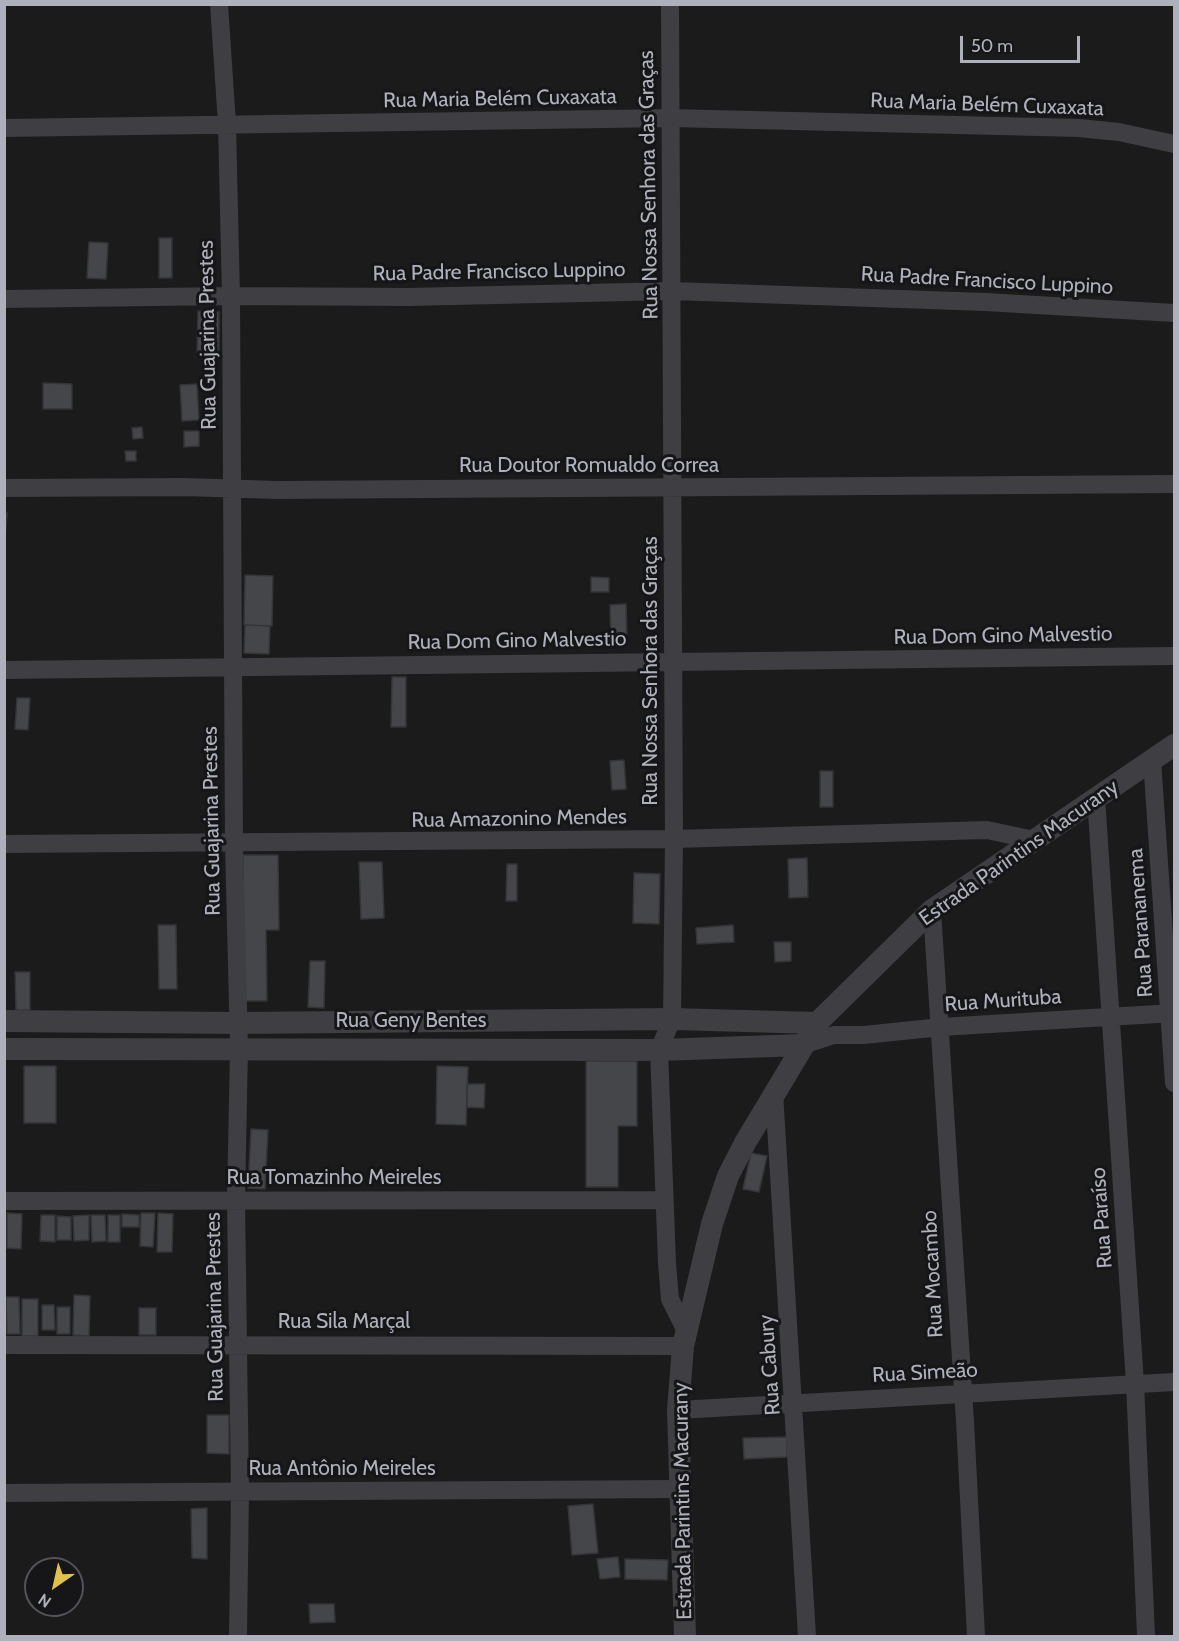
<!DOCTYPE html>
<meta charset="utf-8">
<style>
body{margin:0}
#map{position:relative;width:1179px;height:1641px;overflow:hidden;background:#1b1b1c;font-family:Cabin,sans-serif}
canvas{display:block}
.frame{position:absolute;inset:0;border:6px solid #aeb1bb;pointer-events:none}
.north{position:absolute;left:24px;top:1557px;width:60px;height:60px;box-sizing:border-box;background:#161518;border:2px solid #535359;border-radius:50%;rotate:214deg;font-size:16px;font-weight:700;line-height:24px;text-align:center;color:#aeb1bb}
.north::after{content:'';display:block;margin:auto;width:21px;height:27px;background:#e1c14e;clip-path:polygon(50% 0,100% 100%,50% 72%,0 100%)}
.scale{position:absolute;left:960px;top:36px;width:120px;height:27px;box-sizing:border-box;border:3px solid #aeb1bb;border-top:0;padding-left:8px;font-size:18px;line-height:21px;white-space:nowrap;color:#aeb1bb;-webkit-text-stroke:4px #161518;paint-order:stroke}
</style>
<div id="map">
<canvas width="1179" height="1641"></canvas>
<div class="frame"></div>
<div class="north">N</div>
<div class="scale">50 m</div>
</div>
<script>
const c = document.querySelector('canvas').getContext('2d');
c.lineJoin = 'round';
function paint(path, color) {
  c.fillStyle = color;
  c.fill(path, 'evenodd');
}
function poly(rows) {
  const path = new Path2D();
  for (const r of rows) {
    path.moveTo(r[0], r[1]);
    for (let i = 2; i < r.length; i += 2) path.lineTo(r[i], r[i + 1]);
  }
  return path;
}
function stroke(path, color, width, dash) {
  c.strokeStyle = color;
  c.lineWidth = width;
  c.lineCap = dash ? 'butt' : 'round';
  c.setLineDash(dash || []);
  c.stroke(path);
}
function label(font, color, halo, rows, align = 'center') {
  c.font = font + ' Cabin,sans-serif';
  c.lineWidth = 6;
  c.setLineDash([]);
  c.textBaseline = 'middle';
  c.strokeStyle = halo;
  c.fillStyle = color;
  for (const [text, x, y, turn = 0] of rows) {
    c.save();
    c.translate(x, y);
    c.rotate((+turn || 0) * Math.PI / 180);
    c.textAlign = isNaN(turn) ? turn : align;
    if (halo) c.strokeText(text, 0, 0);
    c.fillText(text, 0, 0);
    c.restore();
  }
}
const building = poly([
 [159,238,172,238,172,278,159,278,159,238],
 [89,242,108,243,106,279,87,278,89,242],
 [198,311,219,312,219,354,197,353,198,311],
 [43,383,72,384,72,409,43,409,43,383],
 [197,384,199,420,182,421,180,385,197,384],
 [142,427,143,438,133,439,132,428,142,427],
 [184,431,199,431,199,446,184,447,184,431],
 [125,451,136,451,136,461,126,461,125,451],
 [4,513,7,513,4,551,4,513],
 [245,575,273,576,272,626,244,625,245,575],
 [591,577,609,578,609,592,591,592,591,577],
 [626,604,627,643,611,643,610,605,626,604],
 [245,625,270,626,269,654,244,653,245,625],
 [392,677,406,677,406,727,391,727,392,677],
 [17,698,30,698,28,730,15,729,17,698],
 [624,760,626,789,612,790,610,761,624,760],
 [820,771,833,771,833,807,820,807,820,771],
 [243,855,278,855,279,930,266,930,267,1001,244,1001,243,855],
 [807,858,808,897,789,898,788,859,807,858],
 [359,862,382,862,384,918,361,919,359,862],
 [507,864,517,864,517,901,506,901,507,864],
 [634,873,660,874,659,924,633,923,634,873],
 [158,925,176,925,177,989,159,989,158,925],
 [733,925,734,942,697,944,696,928,733,925],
 [774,942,791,942,791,961,775,962,774,942],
 [310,961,325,961,324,1008,308,1007,310,961],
 [15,972,30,972,30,1010,16,1010,15,972],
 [586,1061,637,1061,637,1126,618,1126,618,1187,586,1187,586,1061],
 [24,1066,56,1066,56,1123,24,1123,24,1066],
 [437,1066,468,1067,466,1125,436,1124,437,1066],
 [467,1084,485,1084,484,1108,467,1107,467,1084],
 [251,1129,268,1130,265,1189,248,1188,251,1129],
 [751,1153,767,1156,759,1192,743,1189,751,1153],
 [7,1213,22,1214,21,1249,7,1248,7,1213],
 [141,1213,155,1213,153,1247,140,1246,141,1213],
 [158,1213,173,1214,172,1252,157,1252,158,1213],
 [122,1214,139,1215,139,1227,122,1227,122,1214],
 [41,1215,55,1215,55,1242,40,1241,41,1215],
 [89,1215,89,1240,74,1241,73,1216,89,1215],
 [91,1215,105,1215,106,1241,92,1242,91,1215],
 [108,1215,120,1215,120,1242,108,1242,108,1215],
 [57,1216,71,1217,71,1240,57,1240,57,1216],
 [74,1295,90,1296,89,1336,73,1335,74,1295],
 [6,1297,19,1297,20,1334,7,1334,6,1297],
 [22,1299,38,1299,38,1336,22,1336,22,1299],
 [42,1305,54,1305,55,1330,42,1330,42,1305],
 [57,1307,70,1307,70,1334,57,1334,57,1307],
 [139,1308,156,1308,156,1335,139,1335,139,1308],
 [207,1415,229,1415,229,1454,207,1453,207,1415],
 [787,1437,787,1457,744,1459,743,1438,787,1437],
 [593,1504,598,1553,572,1555,568,1506,593,1504],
 [207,1508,207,1559,192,1558,191,1509,207,1508],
 [618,1557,620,1577,600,1579,597,1559,618,1557],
 [625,1559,668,1560,667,1580,625,1579,625,1559],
 [309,1604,334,1604,335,1622,310,1623,309,1604]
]);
paint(building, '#454649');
stroke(building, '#353538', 1.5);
stroke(poly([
 [219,4,227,124,231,296,234,844,239,1048,236,1200,240,1492,238,1636],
 [670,4,674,839,672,1019,659,1050,667,1263,670,1299,686,1331],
 [4,128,671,118,1079,128,1119,132,1174,144],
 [4,299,231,296,408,297,673,291,985,302,1174,313],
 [4,488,185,487,277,490,1174,484],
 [4,670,1174,656],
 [1152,759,1174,1083],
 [1096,797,1135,1383,1146,1636],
 [4,844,674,839,987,830,1034,840],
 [932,910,965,1421,976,1636],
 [803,1045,834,1035,864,1035,941,1027,1174,1013],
 [774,1092,807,1636],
 [4,1201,664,1200],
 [4,1345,683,1346],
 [678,1410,1174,1382],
 [4,1493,679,1489]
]), '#3e3e43', 18);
stroke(poly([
 [4,1021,238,1023,672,1019,817,1023],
 [4,1049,659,1050,803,1045],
 [685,1636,678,1410,683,1346,712,1224,728,1176,745,1143,817,1023,932,910,1174,745]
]), '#3e3e43', 22);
label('21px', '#aeb1bb', '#161518', [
 ["Rua Maria Belém Cuxaxata",500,99,-1],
 ["Rua Maria Belém Cuxaxata",987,105,2],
 ["Rua Nossa Senhora das Graças",649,185,-91],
 ["Rua Padre Francisco Luppino",499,272,-1],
 ["Rua Padre Francisco Luppino",987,281,3],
 ["Rua Guajarina Prestes",208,335,-91],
 ["Rua Doutor Romualdo Correa",589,466],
 ["Rua Dom Gino Malvestio",1003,636,-1],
 ["Rua Dom Gino Malvestio",517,641,-1],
 ["Rua Nossa Senhora das Graças",651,671,-90],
 ["Rua Amazonino Mendes",519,819,-1],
 ["Rua Guajarina Prestes",212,821,-91],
 ["Estrada Parintins Macurany",1019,853,-35],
 ["Rua Parananema",1141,923,-94],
 ["Rua Murituba",1003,1001,-4],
 ["Rua Geny Bentes",411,1021],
 ["Rua Tomazinho Meireles",334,1178],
 ["Rua Paraíso",1102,1218,-94],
 ["Rua Mocambo",933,1274,-93],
 ["Rua Guajarina Prestes",215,1307,-91],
 ["Rua Sila Marçal",344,1322],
 ["Rua Cabury",770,1365,-94],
 ["Rua Simeão",925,1373,-3],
 ["Rua Antônio Meireles",342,1469],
 ["Estrada Parintins Macurany",683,1501,-91]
]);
</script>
